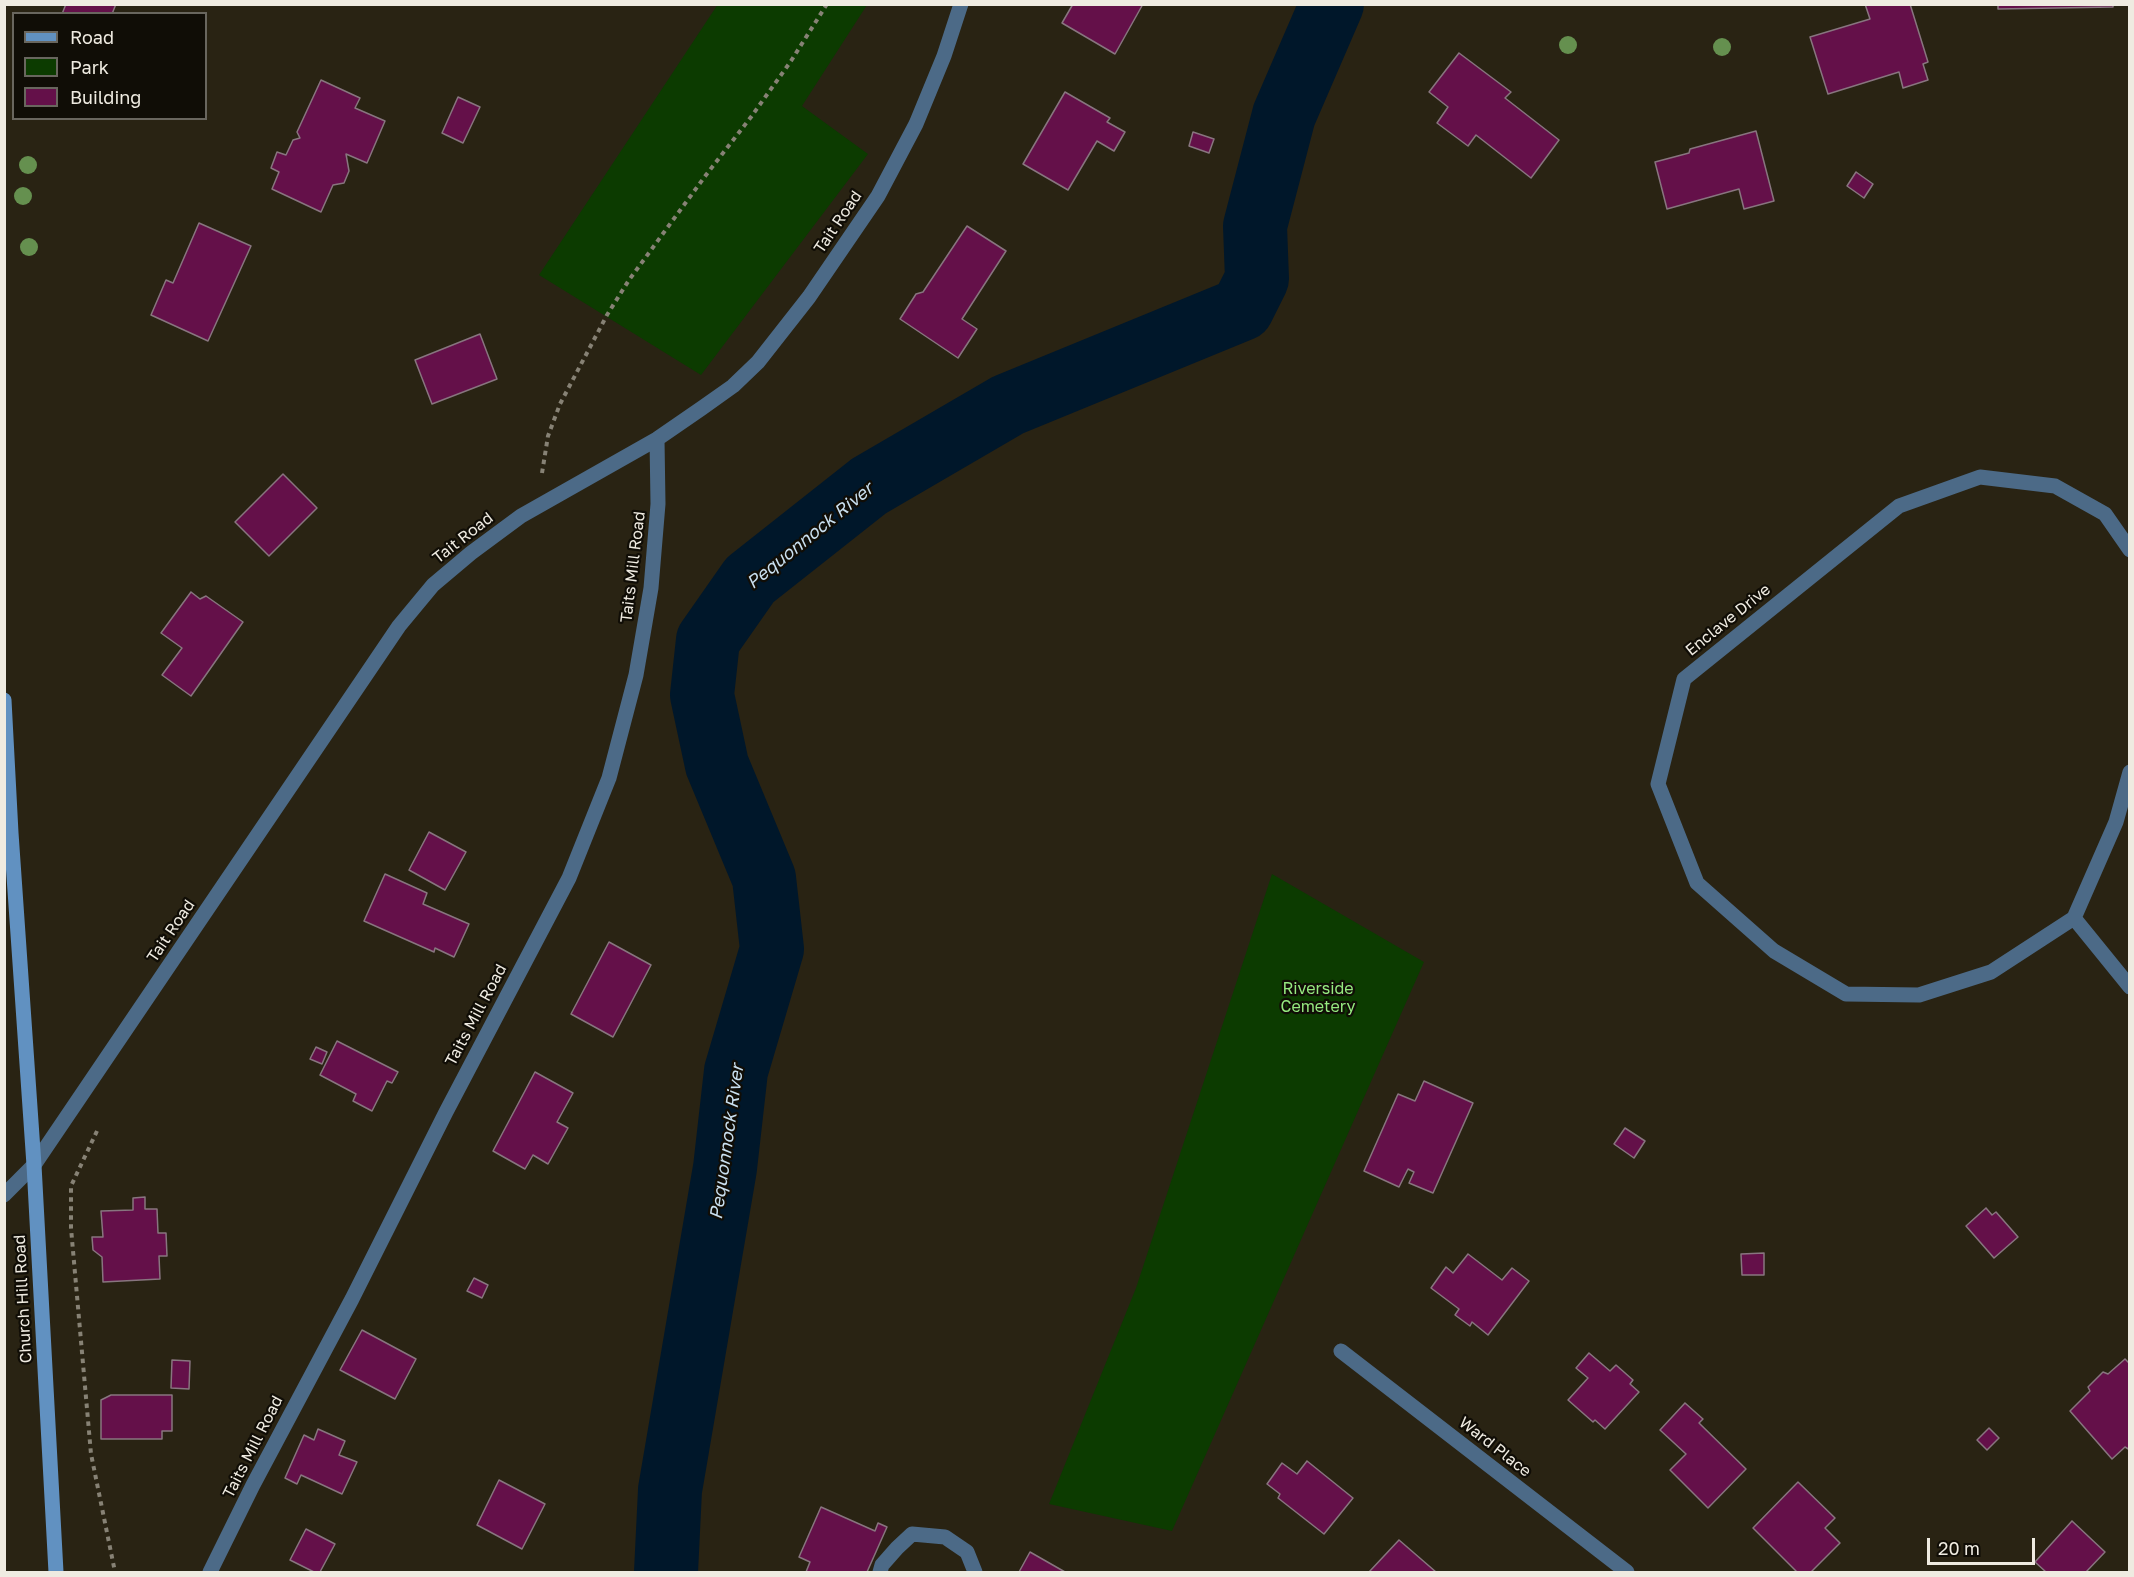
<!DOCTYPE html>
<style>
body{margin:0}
#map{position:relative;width:2134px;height:1577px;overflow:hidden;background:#292313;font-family:"Golos Text",sans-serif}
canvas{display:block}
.frame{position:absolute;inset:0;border:6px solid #efebe1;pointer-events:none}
.legend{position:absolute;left:12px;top:12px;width:195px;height:108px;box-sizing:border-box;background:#100d06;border:2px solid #69665e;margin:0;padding:8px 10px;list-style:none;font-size:18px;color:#efebe1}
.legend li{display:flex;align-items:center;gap:12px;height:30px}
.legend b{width:30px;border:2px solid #69665e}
.scale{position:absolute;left:1927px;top:1538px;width:108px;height:27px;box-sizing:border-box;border:3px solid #efebe1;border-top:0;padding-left:8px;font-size:18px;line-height:21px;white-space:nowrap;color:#efebe1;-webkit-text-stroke:4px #100d06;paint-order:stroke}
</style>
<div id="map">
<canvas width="2134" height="1577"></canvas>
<div class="frame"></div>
<ul class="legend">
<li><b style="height:8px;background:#6191c1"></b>Road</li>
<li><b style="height:16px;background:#0c3b00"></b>Park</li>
<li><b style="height:16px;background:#641049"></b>Building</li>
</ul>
<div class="scale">20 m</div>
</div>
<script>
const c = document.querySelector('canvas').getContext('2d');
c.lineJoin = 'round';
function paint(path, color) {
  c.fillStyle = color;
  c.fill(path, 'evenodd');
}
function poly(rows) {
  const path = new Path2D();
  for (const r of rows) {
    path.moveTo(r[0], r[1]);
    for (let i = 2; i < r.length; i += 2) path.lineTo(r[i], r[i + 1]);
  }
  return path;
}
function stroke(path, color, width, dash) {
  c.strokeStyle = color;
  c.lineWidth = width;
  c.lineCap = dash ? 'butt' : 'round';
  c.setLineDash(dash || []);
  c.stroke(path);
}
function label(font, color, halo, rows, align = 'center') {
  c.font = font + ' "Golos Text",sans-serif';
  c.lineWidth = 4.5;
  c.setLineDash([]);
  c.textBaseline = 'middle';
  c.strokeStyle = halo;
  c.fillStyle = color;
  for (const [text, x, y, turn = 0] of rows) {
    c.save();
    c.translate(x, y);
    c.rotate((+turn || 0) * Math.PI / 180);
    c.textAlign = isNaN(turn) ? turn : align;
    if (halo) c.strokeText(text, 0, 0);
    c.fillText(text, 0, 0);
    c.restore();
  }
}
paint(poly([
 [718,4,867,5,802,106,868,154,701,375,539,275],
 [1272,874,1424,962,1172,1531,1049,1504,1136,1288]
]), '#0c3b00');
stroke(poly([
 [666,1572,670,1490,725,1168,736,1071,772,949,764,878,717,765,702,695,708,640,750,580,869,486,1008,405,1242,309,1257,279,1255,226,1284,115,1332,4]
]), '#00172a', 64);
const building = poly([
 [66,4,116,4,112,14,62,14,66,4],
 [1073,4,1143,4,1115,54,1062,23,1073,4],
 [1865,4,1910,4,1928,62,1923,64,1928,80,1903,88,1899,72,1828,94,1810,37,1870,19,1865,4],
 [1998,4,2113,4,2113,7,1998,9,1998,4],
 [1459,53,1511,92,1505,98,1559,140,1531,178,1476,135,1468,146,1437,123,1448,107,1429,92,1459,53],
 [321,80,360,98,355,108,385,121,367,163,346,154,349,171,344,183,333,185,321,212,272,189,279,172,271,168,277,152,286,155,293,140,300,138,297,132,321,80],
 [1065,92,1110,118,1107,122,1125,132,1114,151,1097,141,1068,190,1023,164,1065,92],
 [458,97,480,107,463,143,442,133,458,97],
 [1756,131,1774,201,1744,209,1739,189,1667,209,1655,162,1689,153,1690,149,1756,131],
 [1193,132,1214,139,1209,153,1189,146,1193,132],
 [1856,172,1873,184,1864,198,1847,186,1856,172],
 [199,223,251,246,208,341,151,315,166,280,173,283,199,223],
 [967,226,1006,251,962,319,977,329,958,358,900,319,916,294,923,292,967,226],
 [480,334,497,379,432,404,415,360,480,334],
 [283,474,317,508,269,556,235,522,283,474],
 [191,592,200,599,206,596,243,622,191,696,162,675,182,648,161,633,191,592],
 [429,832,466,852,445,890,409,870,429,832],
 [385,874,427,893,423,904,469,924,454,957,435,948,434,952,364,921,385,874],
 [609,942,651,965,613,1037,571,1014,609,942],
 [337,1041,398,1072,392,1083,387,1081,372,1111,353,1101,356,1094,320,1075,337,1041],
 [316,1047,327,1052,322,1064,310,1059,316,1047],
 [535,1072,573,1093,557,1122,568,1128,548,1164,533,1155,525,1169,493,1151,535,1072],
 [1424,1081,1473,1103,1433,1193,1409,1183,1414,1172,1408,1169,1399,1187,1364,1171,1398,1094,1415,1101,1424,1081],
 [1625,1128,1645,1141,1634,1158,1614,1144,1625,1128],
 [145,1197,145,1209,157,1209,158,1233,166,1233,167,1256,159,1256,160,1279,103,1282,102,1257,93,1250,92,1237,103,1237,101,1211,133,1210,133,1198,145,1197],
 [1986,1208,1992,1215,1996,1212,2018,1237,1994,1258,1966,1226,1986,1208],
 [1764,1253,1764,1275,1742,1275,1741,1254,1764,1253],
 [1468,1254,1502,1280,1512,1268,1529,1281,1488,1335,1472,1322,1470,1326,1455,1315,1459,1309,1431,1288,1446,1267,1453,1273,1468,1254],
 [474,1278,488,1285,482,1298,467,1291,474,1278],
 [362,1330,416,1359,395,1399,340,1370,362,1330],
 [1589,1353,1610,1371,1616,1365,1633,1380,1630,1384,1639,1392,1605,1429,1595,1420,1593,1422,1568,1400,1588,1378,1576,1368,1589,1353],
 [2125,1359,2130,1364,2130,1450,2125,1447,2112,1459,2070,1411,2090,1391,2088,1387,2103,1372,2108,1374,2125,1359],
 [172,1360,190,1361,189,1389,171,1388,172,1360],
 [111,1395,172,1395,172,1431,162,1431,162,1439,101,1439,101,1400,111,1395],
 [1685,1403,1703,1419,1699,1423,1746,1469,1708,1508,1670,1470,1686,1454,1660,1430,1685,1403],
 [1989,1428,1999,1438,1987,1450,1977,1440,1989,1428],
 [318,1429,345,1441,339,1455,357,1462,342,1494,301,1475,297,1484,285,1478,304,1435,314,1440,318,1429],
 [1307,1461,1353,1498,1324,1534,1278,1498,1280,1494,1267,1484,1282,1463,1297,1474,1307,1461],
 [499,1480,545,1504,522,1549,477,1525,499,1480],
 [1798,1482,1835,1518,1825,1528,1840,1543,1811,1572,1797,1572,1753,1528,1798,1482],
 [821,1507,875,1531,878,1523,887,1527,867,1572,806,1572,810,1562,799,1557,821,1507],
 [2072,1521,2105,1552,2086,1572,2046,1572,2035,1562,2072,1521],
 [306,1529,335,1544,320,1572,314,1572,290,1560,306,1529],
 [1399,1540,1436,1572,1369,1572,1399,1540],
 [1030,1552,1065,1572,1019,1572,1030,1552]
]);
paint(building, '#641049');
stroke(building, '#88757f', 1.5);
stroke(poly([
 [542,473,548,436,560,404,607,315,629,280,706,175,751,117,791,61,827,4],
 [97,1131,71,1186,71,1228,91,1454,115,1572]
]), '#878275', 4, [4.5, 4.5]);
stroke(poly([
 [2130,550,2105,514,2055,486,1980,477,1899,506,1684,679,1658,784,1697,883,1774,951,1846,994,1919,995,1991,972,2074,918,2116,822,2130,772],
 [2074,918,2130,987],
 [4,1195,34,1165,399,626,433,585,471,553,521,516,657,439,702,408,733,386,758,362,809,297,878,196,916,124,944,56,961,4],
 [1341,1351,1627,1572],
 [210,1572,253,1485,352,1299,446,1112,569,878,609,778,636,675,651,588,658,504,657,439],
 [880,1572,882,1565,897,1548,912,1534,945,1537,967,1552,975,1572]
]), '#4c6a87', 15);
stroke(poly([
 [4,700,11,833,34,1165,56,1572]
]), '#6191c1', 15);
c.fillStyle = '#65904f';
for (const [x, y] of [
 [1568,45],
 [1722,47],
 [28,165],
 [23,196],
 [29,247]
]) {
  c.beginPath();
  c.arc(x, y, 9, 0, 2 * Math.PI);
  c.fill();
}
label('16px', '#efebe1', '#100d06', [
 ["Tait Road",838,222,-56],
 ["Tait Road",463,538,-38],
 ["Taits Mill Road",633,567,-83],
 ["Enclave Drive",1728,620,-39],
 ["Tait Road",171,931,-56],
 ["Taits Mill Road",476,1015,-62],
 ["Church Hill Road",23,1299,-93],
 ["Taits Mill Road",253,1447,-63],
 ["Ward Place",1495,1447,38]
]);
label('16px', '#96e980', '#100d06', [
 ["Riverside",1318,989],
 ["Cemetery",1318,1007]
]);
label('italic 18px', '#c9dfef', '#100d06', [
 ["Pequonnock River",810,536,-39],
 ["Pequonnock River",727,1142,-82]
]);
</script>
